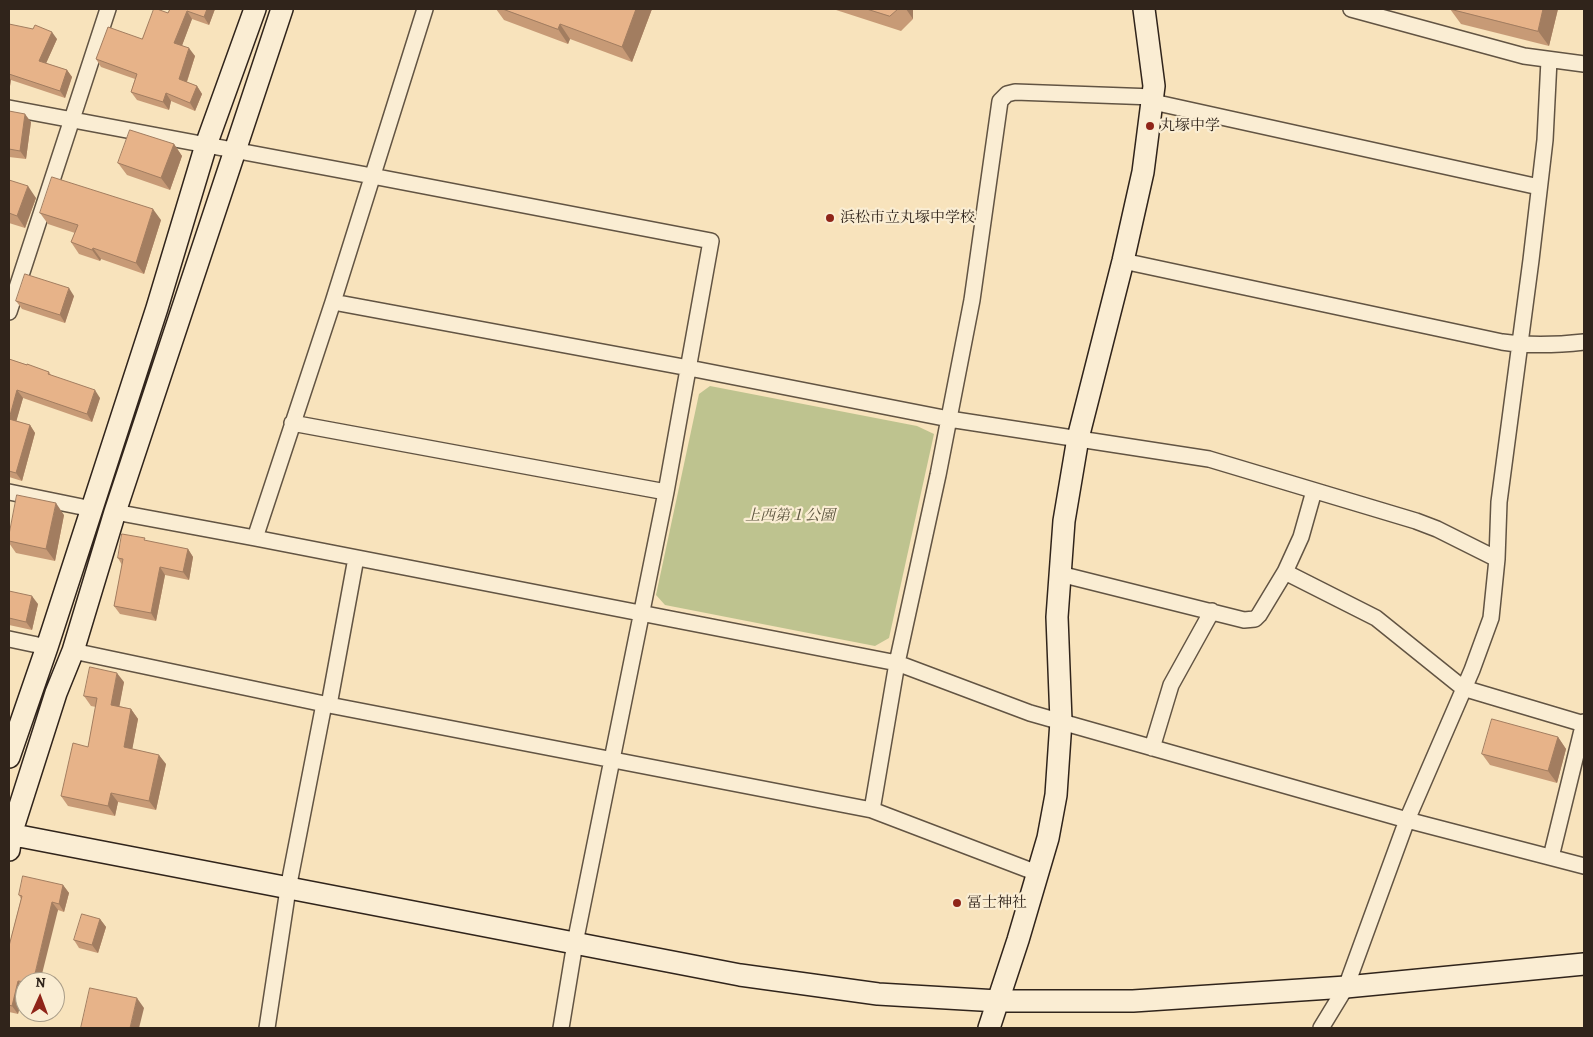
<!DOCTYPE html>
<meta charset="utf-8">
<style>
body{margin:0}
#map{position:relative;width:1593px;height:1037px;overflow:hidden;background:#f8e3bc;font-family:Alegreya,serif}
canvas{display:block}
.frame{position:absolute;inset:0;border:10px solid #30241b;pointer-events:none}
.north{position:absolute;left:15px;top:972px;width:50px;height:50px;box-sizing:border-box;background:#faedd3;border:1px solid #a99d89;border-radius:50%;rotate:2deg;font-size:14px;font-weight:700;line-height:20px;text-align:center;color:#30241b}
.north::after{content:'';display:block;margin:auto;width:18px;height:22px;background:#8f2418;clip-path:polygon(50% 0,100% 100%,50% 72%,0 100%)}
</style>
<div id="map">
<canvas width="1593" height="1037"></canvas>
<div class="frame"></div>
<div class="north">N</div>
</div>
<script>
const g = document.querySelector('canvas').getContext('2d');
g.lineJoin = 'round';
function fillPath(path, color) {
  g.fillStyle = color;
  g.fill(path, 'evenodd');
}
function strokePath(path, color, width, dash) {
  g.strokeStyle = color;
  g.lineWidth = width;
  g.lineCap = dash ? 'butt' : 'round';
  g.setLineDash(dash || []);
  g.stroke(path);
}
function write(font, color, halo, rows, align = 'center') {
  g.font = font + ' Alegreya,"Noto Serif JP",serif';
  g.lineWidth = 4.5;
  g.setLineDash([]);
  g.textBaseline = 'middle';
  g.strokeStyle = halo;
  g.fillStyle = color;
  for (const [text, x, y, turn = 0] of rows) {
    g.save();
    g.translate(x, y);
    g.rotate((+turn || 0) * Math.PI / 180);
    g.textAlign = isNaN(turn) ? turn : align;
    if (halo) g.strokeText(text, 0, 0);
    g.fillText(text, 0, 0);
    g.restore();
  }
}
const green = new Path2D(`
 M710 386 917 426 934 434 889 638 875 646 665 605 656 595 699 394Z`);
const street = new Path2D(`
 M1351 9 1524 56 1584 64
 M1153 102 1539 187
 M9 108 372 176 711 241 666 492 575 943 561 1028
 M1123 261 1502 342C1530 346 1557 345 1584 342
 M333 302 689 368 949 419 1209 459 1416 521 1437 529 1497 559
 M9 312 108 9
 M292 423 666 492
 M1314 491 1301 537 1285 572 1376 618 1463 688 1584 724
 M9 492 92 509
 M115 512 255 538 897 663 1030 713 1407 820 1584 866
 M255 538 333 302 425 9
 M1060 574 1244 620 1255 619 1259 615 1285 572
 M9 639 47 647
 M73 651 329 705 872 810 1037 873
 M329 705 356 558
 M1152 748 1171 685 1212 611
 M872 810 897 663 938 475 972 300 1000 101 1007 94 1015 92 1154 97
 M1551 857 1584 722
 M267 1028 288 889 324 704
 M1321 1028 1346 987 1407 820 1472 670 1491 618 1497 559 1499 502 1531 260 1545 140 1549 60`);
const secondary = new Path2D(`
 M9 757 47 647 157 308 206 145 255 9
 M9 834 740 975 878 994 998 1001H1133L1346 987 1584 964
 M9 850 11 834 56 693 73 651 115 512 282 9
 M989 1028 1018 940 1048 838 1056 795 1061 721 1057 617 1064 521 1078 438 1123 261 1143 172 1154 86 1144 9`);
const wall = new Path2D(`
 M170 9H215L209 25 192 19 182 45 195 56 187 82 197 86 202 94 195 111 171 101 169 110 137 100 131 92 135 79 101 67 96 59 142 39 168 13Z
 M496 9H652L632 62 570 39 568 44 504 20Z
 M833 9H913V19L901 31Z
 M1450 9H1558L1549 46 1461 24Z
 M9 24 57 39 46 63 67 70 72 77 65 98 11 80 10 86H9Z
 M9 111 31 122 26 159 9 157Z
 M174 144 182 156 170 190 127 175 118 163Z
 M9 180 36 198 25 228 9 223Z
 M40 213 161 220 144 274 101 259 100 261 79 254 71 242 75 233 48 224Z
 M74 296 65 323 22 309 16 301Z
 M9 359 49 372 51 375 100 398 92 422 23 398 16 421 30 425 35 433 22 481 9 477Z
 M64 515 55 561 16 553 9 543V535Z
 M147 541 188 549 193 557 189 580 165 575 156 621 120 614 114 606 122 565 118 558Z
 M9 591 38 604 32 630 9 625Z
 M124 682 119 706 131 709 138 719 132 749 166 764 156 810 118 802 115 816 68 806 61 796 88 747 96 707 91 706 84 696Z
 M1558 737 1566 749 1557 783 1490 765 1482 754Z
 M63 885 69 893 64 912 58 910 25 982V989H24L18 1014 9 1012V946L21 899 19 895Z
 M100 919 106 927 98 953 79 948 74 940Z`);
const shadedWall = new Path2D(`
 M207 9H215L209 25 204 17Z
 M636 9H652L632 62 622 47Z
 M906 9H913V19Z
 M1543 9H1558L1549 46 1538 31Z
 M187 11 192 19 180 51 174 43Z
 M560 24 570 39 568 44 558 29Z
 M52 32 57 39 44 68 39 61Z
 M189 48 195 56 185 87 179 79Z
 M67 70 72 77 65 98 60 91Z
 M9 77 11 80 10 86 9 85Z
 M197 86 202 94 195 111 190 103Z
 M166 93 171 101 169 110 163 102Z
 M25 114 31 122 26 159 20 151Z
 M174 144 182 156 170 190 161 178Z
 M28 186 36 198 25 228 17 216Z
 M153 209 161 220 144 274 136 263Z
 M93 248 101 259 100 261 92 250Z
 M69 288 74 296 65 323 60 315Z
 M17 390 23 398 15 426 9 419Z
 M95 390 100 398 92 422 87 414Z
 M30 425 35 433 22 481 16 473Z
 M56 503 64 515 55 561 46 549Z
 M188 549 193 557 189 580 183 572Z
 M160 567 165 575 156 621 151 613Z
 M32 596 38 604 32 630 26 622Z
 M117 673 124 682 118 714 111 705Z
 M131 709 138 719 131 756 124 747Z
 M1558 737 1566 749 1557 783 1548 771Z
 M159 755 166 764 156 810 149 801Z
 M111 793 118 802 115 816 108 806Z
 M63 885 69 893 64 912 59 904Z
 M52 902 58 910 40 982H33Z
 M100 919 106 927 98 953 92 945Z
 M18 981 24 989 18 1014 12 1006Z
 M137 998 144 1008 139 1028H130Z`);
const building = new Path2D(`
 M154 9H157L168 13 170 9H207L204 17 187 11 174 43 189 48 179 79 197 86 190 103 166 93 163 102 131 92 137 74 96 59 108 27 142 39Z
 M503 9H636L622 47 560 24 558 29Z
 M867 9H898L890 16Z
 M1450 9H1543L1538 31Z
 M9 24 33 29 35 25 52 32 39 61 67 70 60 91 9 74Z
 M9 111 25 114 20 151 9 149Z
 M130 130 174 144 161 178 118 163Z
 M52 177 153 209 136 263 93 248 92 250 71 242 78 225 40 213Z
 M9 180 28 186 17 216 9 213Z
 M25 274 69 288 60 315 16 301Z
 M9 359 27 365V364L49 372 48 374 95 390 87 414 17 390 9 419 30 425 16 473 9 471Z
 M17 495 56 503 46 549 9 541V535Z
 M122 534 145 538 144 540 188 549 183 572 160 567 151 613 114 606 123 559 118 558Z
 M9 591 32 596 26 622 9 618Z
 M90 667 117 673 111 705 131 709 124 747 159 755 149 801 111 793 108 806 61 796 73 743 88 747 97 698 84 696Z
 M1492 719 1558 737 1548 771 1482 754Z
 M23 876 63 885 59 904 52 902 33 982H25L18 981 12 1006 9 1005V946L22 896 19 895Z
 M82 914 100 919 92 945 74 940Z
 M90 988 137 998 130 1028H81Z`);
const markers = [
 [1150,126,5,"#8f2418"],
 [830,218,5,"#8f2418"],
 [957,903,5,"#8f2418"]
];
const poiNames = [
 ["丸塚中学",1160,126],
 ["浜松市立丸塚中学校",840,218],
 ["冨士神社",967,903]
];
const parkNames = [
 ["上西第１公園",790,516]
];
fillPath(green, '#bec38f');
strokePath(street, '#625443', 18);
strokePath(secondary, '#30241b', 24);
strokePath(street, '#faedd3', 15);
strokePath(secondary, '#faedd3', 21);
fillPath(wall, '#c79a76');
fillPath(shadedWall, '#a27d60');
fillPath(building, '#e7b389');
strokePath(building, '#a27d60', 1);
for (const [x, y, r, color] of markers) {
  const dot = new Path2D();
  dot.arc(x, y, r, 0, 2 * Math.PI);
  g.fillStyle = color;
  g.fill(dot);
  strokePath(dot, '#faedd3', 2);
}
write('15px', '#30241b', '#faedd3', poiNames, 'left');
write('italic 15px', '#5b543e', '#faedd3', parkNames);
</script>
